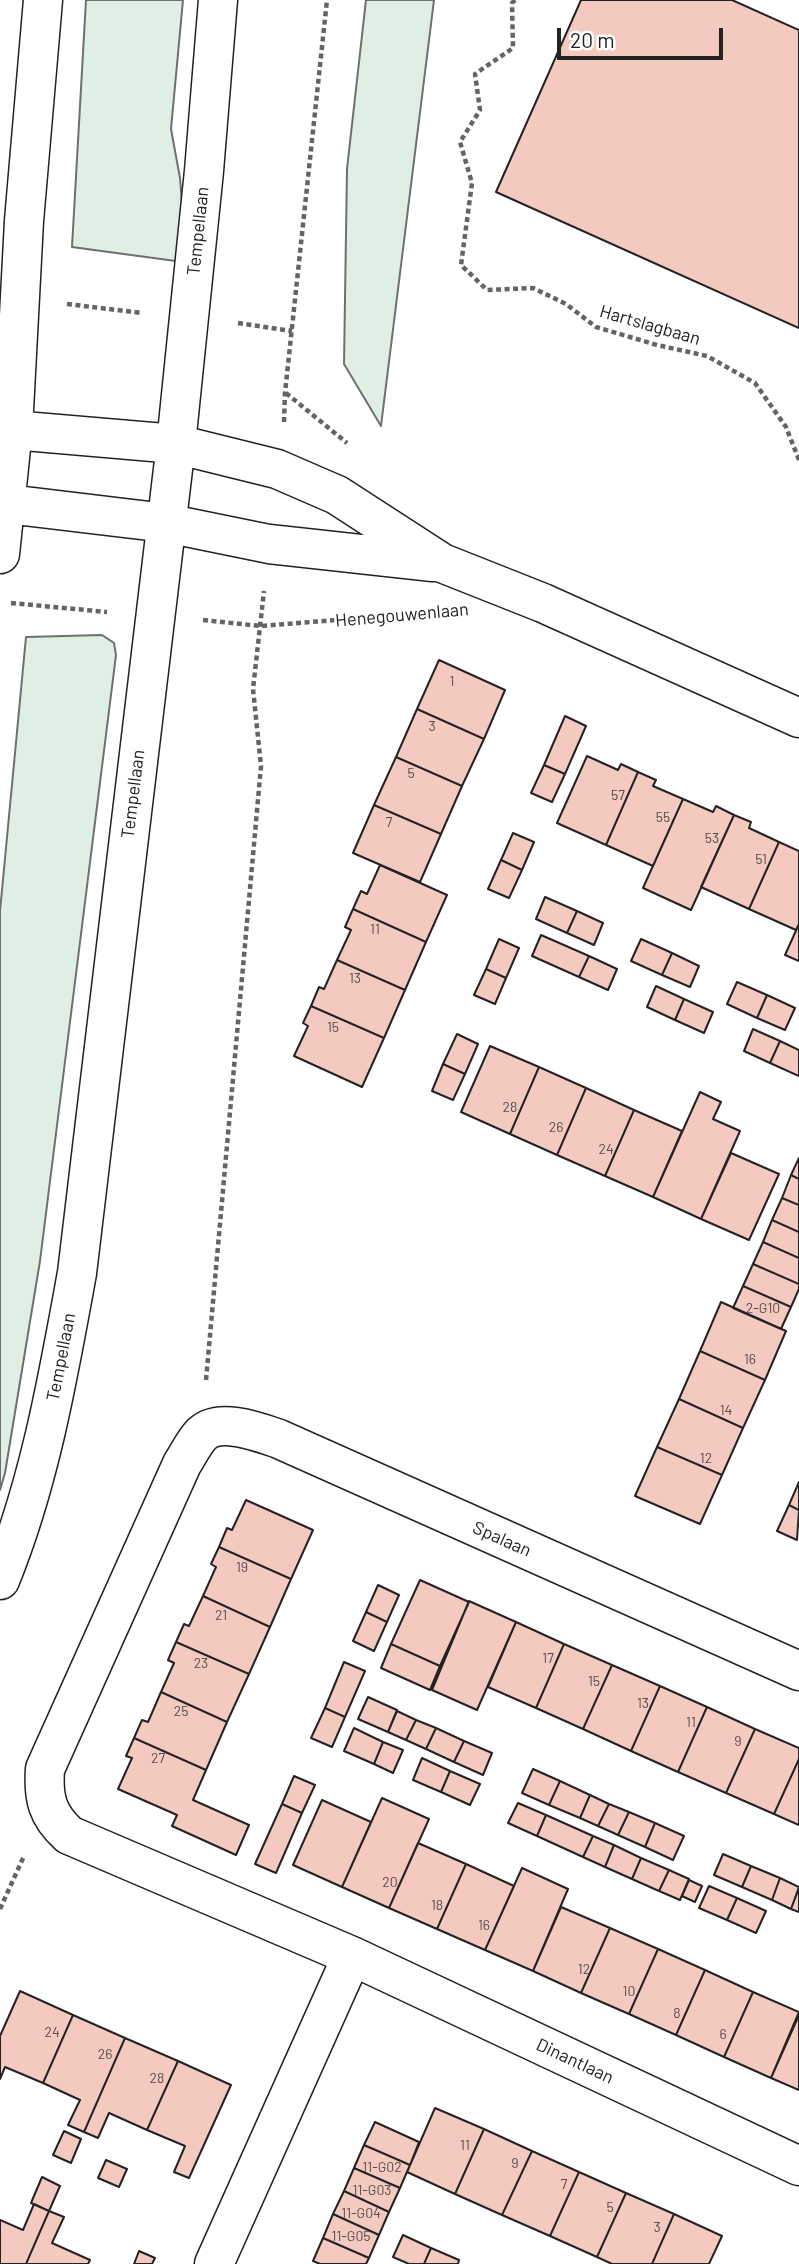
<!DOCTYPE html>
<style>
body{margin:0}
#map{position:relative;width:799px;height:2264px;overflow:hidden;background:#fff;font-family:Barlow,sans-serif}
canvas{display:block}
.scale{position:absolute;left:557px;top:28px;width:166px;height:32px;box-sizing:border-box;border:4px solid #222;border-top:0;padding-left:9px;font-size:21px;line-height:24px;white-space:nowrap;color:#222;-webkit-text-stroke:5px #fff;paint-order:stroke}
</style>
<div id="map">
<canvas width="799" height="2264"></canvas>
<div class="scale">20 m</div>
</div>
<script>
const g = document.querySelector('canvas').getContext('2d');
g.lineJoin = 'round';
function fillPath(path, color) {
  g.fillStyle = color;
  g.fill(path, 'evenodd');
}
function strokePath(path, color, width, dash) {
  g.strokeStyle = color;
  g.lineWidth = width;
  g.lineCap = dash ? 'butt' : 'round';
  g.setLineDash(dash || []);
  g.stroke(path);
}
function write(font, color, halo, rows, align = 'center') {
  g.font = font + ' Barlow,sans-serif';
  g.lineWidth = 5;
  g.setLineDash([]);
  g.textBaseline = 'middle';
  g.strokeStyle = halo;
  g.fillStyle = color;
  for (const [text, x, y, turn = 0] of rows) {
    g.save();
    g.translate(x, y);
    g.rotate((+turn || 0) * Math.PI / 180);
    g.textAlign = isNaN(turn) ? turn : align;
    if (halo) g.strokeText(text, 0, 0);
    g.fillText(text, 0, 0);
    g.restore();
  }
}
const green = new Path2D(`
 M86 0H183L171 129 180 178 184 227 183 262 72 247Z
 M366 0H434L381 426 344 364 347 169Z
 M102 635 114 643 116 655 40 1261 5 1473 0 1490V911L26 637Z`);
const building = new Path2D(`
 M581 0H732L799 30V328L496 192Z
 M439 660 505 690 484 739 417 709Z
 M417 709 484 739 462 786 396 757Z
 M565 716 586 726 565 774 544 765Z
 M587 756 618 770 621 764 638 772 606 845 557 823Z
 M396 757 462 786 441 834 374 805Z
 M544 765 565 774 552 802 531 793Z
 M638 772 656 780 653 786 683 799 653 866 606 845Z
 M683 799 713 812 716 806 734 815 691 910 643 888Z
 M374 805 441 834 420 882 353 853Z
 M734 815 751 822 749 828 779 842 749 909 701 887Z
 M513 833 534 842 522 870 501 860Z
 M779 842 799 851V924L796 930 749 909Z
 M501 860 522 870 509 898 488 889Z
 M380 865 447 895 426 942 353 909 361 891 367 894Z
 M545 897 577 911 567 933 536 919Z
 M353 909 426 942 405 990 337 960 351 930 345 927Z
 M577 911 603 923 594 945 567 933Z
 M799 924V961L785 955Z
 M541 935 589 956 579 977 532 956Z
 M499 939 519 948 506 978 486 969Z
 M641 939 672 953 662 975 631 961Z
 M672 953 699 966 690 987 662 975Z
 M589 956 617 969 608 990 579 977Z
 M337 960 405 990 384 1038 311 1006 319 987 324 989Z
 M486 969 506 978 495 1004 474 995Z
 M737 982 767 995 757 1018 727 1004Z
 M656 986 684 999 675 1020 647 1007Z
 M767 995 795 1008 785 1030 757 1018Z
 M684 999 713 1012 704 1033 675 1020Z
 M311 1006 384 1038 362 1087 294 1056 308 1026 303 1023Z
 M753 1029 780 1041 770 1063 744 1051Z
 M457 1034 478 1044 465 1074 443 1064Z
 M780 1041 799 1050V1076L770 1063Z
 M490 1046 539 1067 510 1134 461 1112Z
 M443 1064 465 1074 453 1100 432 1091Z
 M539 1067 586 1088 557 1155 510 1134Z
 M586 1088 634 1110 605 1176 557 1155Z
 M700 1092 721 1102 713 1119 740 1131 701 1219 653 1197Z
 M634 1110 682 1131 653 1197 605 1176Z
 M731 1153 779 1174 749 1240 701 1219Z
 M799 1158V1179L791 1175Z
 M791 1175 799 1179V1205L782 1198Z
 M782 1198 799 1205V1232L772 1220Z
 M772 1220 799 1232V1258L763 1242Z
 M763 1242 799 1258V1284L753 1264Z
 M753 1264 799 1284V1289L791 1307 743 1286Z
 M743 1286 791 1307 781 1329 733 1308Z
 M721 1302 786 1331 765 1380 700 1351Z
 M700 1351 765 1380 743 1428 679 1399Z
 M679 1399 743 1428 722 1475 657 1447Z
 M657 1447 722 1475 700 1524 635 1496Z
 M799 1482V1510L789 1505Z
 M246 1500 313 1530 291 1579 219 1547 227 1528 232 1530Z
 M789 1505 799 1510 797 1540 777 1531Z
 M219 1547 291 1579 270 1627 203 1596 216 1567 211 1564Z
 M420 1580 469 1602 440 1666 391 1644Z
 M378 1585 399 1595 387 1622 366 1612Z
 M203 1596 270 1627 249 1674 176 1642 184 1624 189 1626Z
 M469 1601 516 1622 477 1710 432 1690Z
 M366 1612 387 1622 374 1651 353 1641Z
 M516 1622 564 1644 536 1708 488 1687Z
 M176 1642 249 1674 227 1722 161 1692 174 1663 168 1660Z
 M391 1644 440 1666 430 1690 381 1668Z
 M564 1644 612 1665 583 1729 536 1708Z
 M344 1662 365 1671 345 1717 325 1708Z
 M612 1665 660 1686 631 1751 583 1729Z
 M660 1686 707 1707 678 1772 631 1751Z
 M161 1692 227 1722 206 1770 134 1738 142 1720 148 1722Z
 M368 1697 397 1710 388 1732 358 1719Z
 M707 1707 755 1729 726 1793 678 1772Z
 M325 1708 345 1717 332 1747 311 1738Z
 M397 1711 416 1720 406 1740 388 1732Z
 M416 1720 436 1728 426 1749 406 1740Z
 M354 1728 383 1742 374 1764 344 1751Z
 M436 1728 464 1741 454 1762 426 1749Z
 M755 1729 799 1748V1759L774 1814 726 1793Z
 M134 1738 206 1770 193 1800 249 1825 236 1855 172 1826 177 1815 118 1789 132 1758 126 1756Z
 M464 1741 492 1753 483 1775 454 1762Z
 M383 1742 403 1750 393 1773 374 1764Z
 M422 1758 450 1771 441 1792 413 1780Z
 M799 1759V1825L774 1814Z
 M533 1769 560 1781 549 1805 522 1793Z
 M450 1771 480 1784 470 1805 441 1792Z
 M294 1776 315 1785 302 1813 282 1804Z
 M560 1781 590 1795 580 1818 549 1805Z
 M590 1795 609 1804 598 1826 580 1818Z
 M382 1798 429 1819 389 1908 342 1887Z
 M322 1800 371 1822 342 1887 293 1865Z
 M518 1803 546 1815 537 1836 508 1823Z
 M282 1804 302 1813 276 1873 255 1864Z
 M609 1804 629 1812 618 1835 598 1826Z
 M629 1812 655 1823 645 1847 618 1835Z
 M546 1815 593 1836 583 1857 537 1836Z
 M655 1823 684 1836 673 1860 645 1847Z
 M593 1836 614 1845 605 1867 583 1857Z
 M418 1843 466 1864 437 1929 389 1908Z
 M614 1845 641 1858 632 1879 605 1867Z
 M723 1854 751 1866 742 1887 714 1875Z
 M641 1858 669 1870 659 1891 632 1879Z
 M466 1864 514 1886 485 1950 437 1929Z
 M751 1866 780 1878 772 1900 742 1887Z
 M522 1868 568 1889 533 1971 485 1950Z
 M669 1870 689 1879 680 1900 659 1891Z
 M780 1878 799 1887 791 1909 772 1900Z
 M689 1880 702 1886 695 1902 682 1896Z
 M709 1886 737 1898 727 1920 699 1908Z
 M799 1888V1912L791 1909Z
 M737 1898 766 1911 756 1933 727 1920Z
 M561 1907 610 1928 581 1993 533 1971Z
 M610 1928 658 1949 629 2014 581 1993Z
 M658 1949 705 1970 676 2035 629 2014Z
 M705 1970 753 1992 724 2057 676 2035Z
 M20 1991 73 2015 43 2083 5 2067 0 2079V2036Z
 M753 1992 799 2012 771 2078 724 2057Z
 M73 2015 125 2038 84 2132 68 2125 80 2100 43 2083Z
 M799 2015V2090L771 2078Z
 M125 2038 178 2061 147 2130 109 2113 98 2138 84 2132Z
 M178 2061 231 2085 189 2178 174 2172 185 2146 147 2130Z
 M435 2108 484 2129 455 2194 407 2172Z
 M375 2122 419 2142 410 2165 364 2145Z
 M484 2129 532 2151 502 2215 455 2194Z
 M64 2131 81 2139 71 2163 53 2155Z
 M364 2145 410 2165 400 2188 354 2168Z
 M532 2151 579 2172 550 2236 502 2215Z
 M106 2160 127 2169 119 2187 98 2178Z
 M354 2168 400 2188 389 2212 344 2191Z
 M579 2172 626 2193 597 2257 550 2236Z
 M42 2177 60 2186 49 2211 31 2203Z
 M344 2191 389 2212 379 2235 333 2214Z
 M626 2193 674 2214 652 2264H612L597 2257Z
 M34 2204 49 2211 26 2264H0V2220L23 2230Z
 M49 2211 64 2217 52 2243 90 2260 88 2264H26Z
 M333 2214 379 2235 369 2258 323 2238Z
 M674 2214 722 2236 709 2264H652Z
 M403 2235 431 2248 424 2264H409L393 2257Z
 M323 2238 369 2258 366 2264H320L313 2261Z
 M431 2248 459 2260 458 2264H424Z
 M139 2251 155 2258 152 2264H134Z`);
const path = new Path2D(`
 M515 0 512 3 513 48 475 74 480 110 460 142 472 183 461 265 487 290 533 288 566 304 596 327 657 345 707 356 755 383 786 427 799 460
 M67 304 142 313
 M238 323 292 331
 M286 393 347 443
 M284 422 285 393 327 0
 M11 603 107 612
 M203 620 261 626 424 613
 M206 1380 261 766 253 689 264 591
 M0 1909 24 1856`);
const street = new Path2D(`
 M799 1671 279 1439C259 1432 217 1416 200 1436 193 1444 188 1455 182 1464L45 1769C43 1798 47 1815 69 1835L352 1956 799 2166
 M214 2264 352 1956`);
const secondary = new Path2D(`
 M0 429 176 444 277 469 337 495 442 563 543 603 799 718
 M0 503 166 523 269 544 433 562
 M0 554 13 429 24 221 43 0
 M0 1580C40 1482 58 1377 77 1273L176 444 204 171 218 0`);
const numberNames = [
 ["1",452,681],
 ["3",432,726],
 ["5",411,773],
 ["57",618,795],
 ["55",663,817],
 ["7",389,822],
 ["53",712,838],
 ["51",761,859],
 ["11",375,929],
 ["13",355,978],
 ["15",333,1027],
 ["28",510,1107],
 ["26",556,1127],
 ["24",606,1149],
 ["2-G10",763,1308],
 ["16",750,1359],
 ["14",726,1410],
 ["12",706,1458],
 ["19",242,1567],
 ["21",221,1615],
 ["17",548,1658],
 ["23",201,1663],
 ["15",594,1681],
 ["13",643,1703],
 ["25",181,1711],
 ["11",691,1722],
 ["9",738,1741],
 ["27",158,1758],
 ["20",390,1882],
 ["18",437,1905],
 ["16",484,1925],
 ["12",584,1969],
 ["10",629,1991],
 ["8",677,2013],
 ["24",52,2032],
 ["6",723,2034],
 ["26",105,2054],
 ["28",157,2078],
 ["11",465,2145],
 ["9",515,2163],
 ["11-G02",382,2167],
 ["7",564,2184],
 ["11-G03",372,2190],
 ["5",610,2207],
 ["11-G04",361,2213],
 ["3",657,2227],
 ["11-G05",351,2236]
];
const streetNames = [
 ["Tempellaan",198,231,-84],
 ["Hartslagbaan",650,325,16],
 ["Henegouwenlaan",402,615,-5],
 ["Tempellaan",133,794,-83],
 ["Tempellaan",61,1357,-79],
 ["Spalaan",502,1539,24],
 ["Dinantlaan",575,2061,25]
];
fillPath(green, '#e0efe3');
strokePath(green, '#6f6f6f', 2);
fillPath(building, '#f3c9c0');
strokePath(building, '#222', 2);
strokePath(street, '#222', 41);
strokePath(secondary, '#222', 41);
strokePath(path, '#646464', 4.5, [5, 3.5]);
strokePath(street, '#fff', 38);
strokePath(secondary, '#fff', 38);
write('14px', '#564c4a', null, numberNames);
write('18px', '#222', '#fff', streetNames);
</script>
